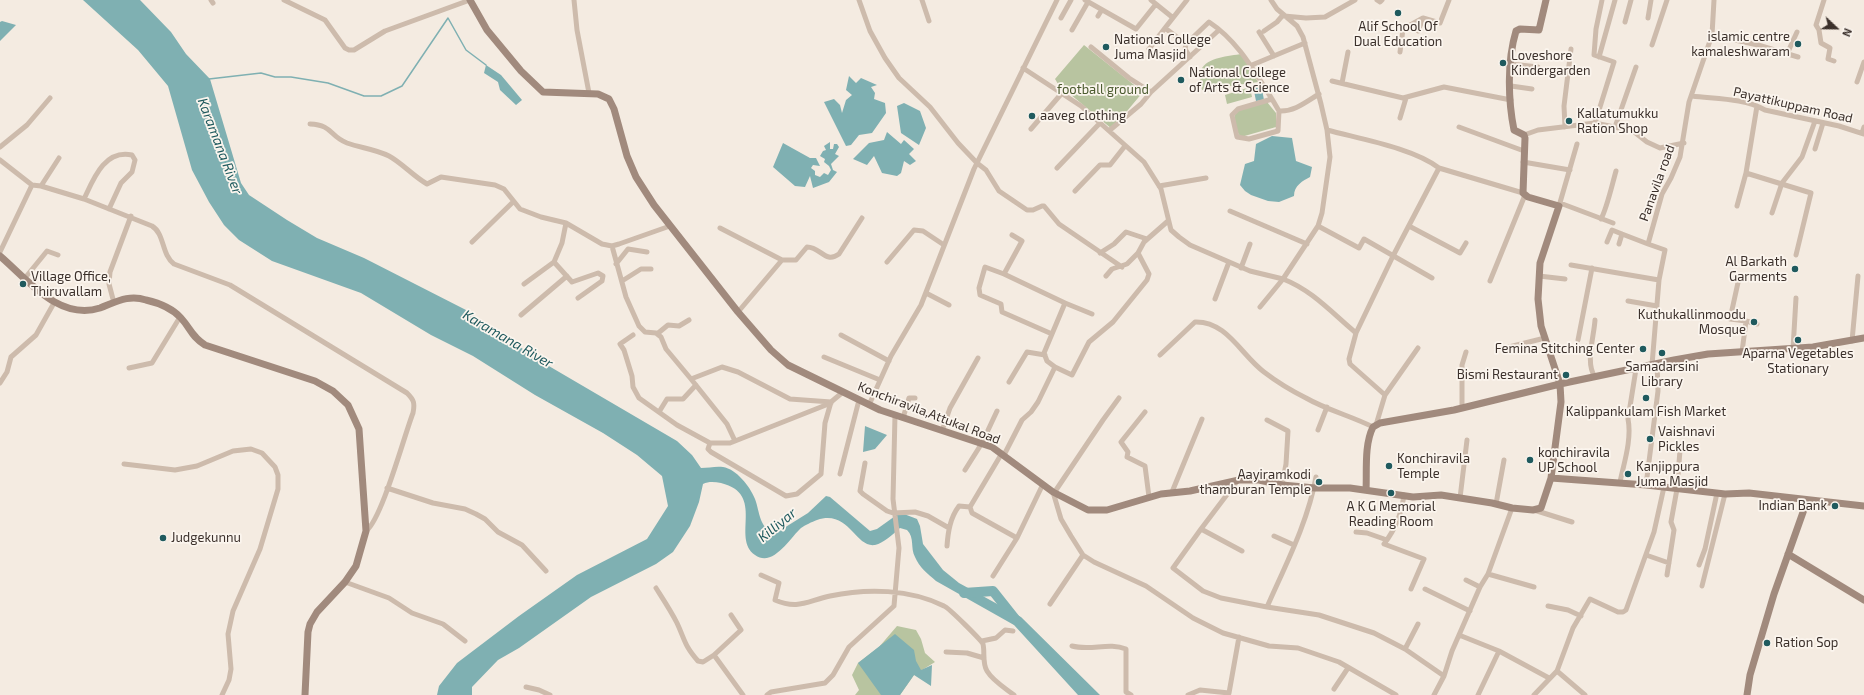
<!DOCTYPE html>
<style>
body{margin:0}
#map{position:relative;width:1864px;height:695px;overflow:hidden;background:#f4ebe1;font-family:"Exo 2",sans-serif}
canvas{display:block}
.north{position:absolute;left:1816px;top:8px;width:40px;height:40px;-webkit-text-stroke:3px #fbf5ee;paint-order:stroke;rotate:112deg;font-size:11px;font-weight:700;line-height:16px;text-align:center;color:#3b302b}
.north::after{content:'';display:block;margin:auto;width:14px;height:18px;background:#3b302b;clip-path:polygon(50% 0,100% 100%,50% 72%,0 100%)}
</style>
<div id="map">
<canvas width="1864" height="695"></canvas>
<div class="north">N</div>
</div>
<script>
const g = document.querySelector('canvas').getContext('2d');
g.lineJoin = 'round';
function fillPath(path, color) {
  g.fillStyle = color;
  g.fill(path, 'evenodd');
}
function strokePath(path, color, width, dash) {
  g.strokeStyle = color;
  g.lineWidth = width;
  g.lineCap = dash ? 'butt' : 'round';
  g.setLineDash(dash || []);
  g.stroke(path);
}
function write(font, color, halo, rows, align = 'center') {
  g.font = font + ' "Exo 2",sans-serif';
  g.lineWidth = 3.5;
  g.setLineDash([]);
  g.textBaseline = 'middle';
  g.strokeStyle = halo;
  g.fillStyle = color;
  for (const [text, x, y, turn = 0] of rows) {
    g.save();
    g.translate(x, y);
    g.rotate((+turn || 0) * Math.PI / 180);
    g.textAlign = isNaN(turn) ? turn : align;
    if (halo) g.strokeText(text, 0, 0);
    g.fillText(text, 0, 0);
    g.restore();
  }
}
const green = new Path2D(`
 M1084 45 1143 92 1112 129 1058 84 1055 79Z
 M1242 54 1258 82 1202 90C1201 84 1199 75 1201 70 1207 57 1229 56 1242 54Z
 M1250 87 1252 97 1227 104 1225 95Z
 M1267 102 1276 113V127L1241 137C1234 129 1233 120 1236 111Z
 M897 626 916 630 921 639 925 653 935 662 914 675 900 695H855L859 690 852 675 858 663 879 647Z`);
const water = new Path2D(`
 M83 0H140L171 32 186 54 210 79 241 183 249 195 287 220 317 238 364 258 466 310 542 362 677 441 692 455 701 468C708 468 716 466 723 467 736 469 750 486 755 499 760 512 759 530 776 533L808 513 826 496 830 497 870 531 877 529 898 514H904L917 519 920 526 923 544 943 570 959 583 1021 617 1100 695H1078L1014 625 936 581C928 574 919 567 915 557 910 548 915 538 907 530L900 528C893 534 884 543 875 545 855 548 849 509 817 520 812 522 805 525 801 528 790 538 773 568 755 555 731 538 766 494 721 483 715 482 709 481 703 484L699 502 690 526 673 552 656 564 591 597 519 648 498 660 472 687V695H437L439 686 457 663 519 616 577 575 647 539 668 506 662 476 637 455 603 433 535 395 473 356 431 335 361 293 272 261 239 240 224 225 209 202 192 170 168 86 138 50Z
 M2 21 16 25 0 41V22Z
 M486 65 501 75 522 100 516 105 500 90 498 82 484 73Z
 M849 76 856 83 861 78 877 85 871 87 875 93 874 99 885 103 886 113 872 133 859 135 851 145 846 146 824 102 834 99 840 105 842 113 846 100 852 95 846 90Z
 M1261 84 1264 100 1256 101 1253 86Z
 M904 103 920 111 926 128 919 145 901 133 897 106Z
 M887 132 901 144 904 140 914 149 909 154 916 161 910 165 904 161 901 173 897 176 882 173 874 156 867 165 853 159 869 143 884 140Z
 M1272 136 1292 138 1296 161 1312 167 1310 177C1303 181 1294 185 1294 196L1279 202 1268 201 1251 195 1245 191 1240 185 1245 164 1254 161 1256 144Z
 M830 142V149H833L834 144H837L839 147 835 154 839 156 831 164 833 170 837 172 829 182 813 188 810 176 805 187 795 186 773 167 783 143 810 158H816L820 166 813 165 811 168 815 171V175L820 177 824 173 828 175 831 170 829 166 824 162 825 159 820 156 823 151 826 150 824 146Z
 M865 426 887 435 875 449 863 452Z
 M895 634 914 650 916 661 921 670 932 665 931 686 914 675 900 695H881L858 663Z`);
const stream = new Path2D(`
 M209 79 261 73 275 77H291L328 83 364 96H381L402 86 448 18 466 50 486 65`);
const river = new Path2D(`
 M964 593 993 591 1016 620`);
const street = new Path2D(`
 M211 0 213 3
 M284 0 325 20 345 48 349 50H354L385 31 470 0
 M574 0 577 30 589 93
 M859 0 870 31 885 58 899 78 930 107 958 143 977 163 986 170 999 191 1027 210H1033L1042 206H1044L1059 224 1122 267
 M922 0 929 21
 M1085 0 1136 29 1156 4
 M1151 0 1172 17
 M1187 0 1165 28 1186 44 1209 22C1238 41 1254 71 1272 99
 M1271 0 1277 9 1297 26 1303 37 1321 104 1327 130 1330 157 1322 213 1318 226 1283 279C1312 290 1333 314 1356 333L1349 359 1350 364 1385 395 1376 425
 M1377 0 1380 2 1382 0
 M1824 0 1816 25 1819 30 1821 43 1830 48 1828 59 1834 61
 M1098 16 1101 11
 M1284 16 1306 18 1325 17 1355 0
 M1061 18 1071 0
 M1648 18 1651 0
 M1625 22 1631 0
 M1072 30 1088 2
 M1264 31 1277 22 1283 15
 M1418 31 1423 18 1440 23 1449 0
 M1259 32 1274 56
 M1712 35 1758 45 1798 57
 M1186 44 1185 49 1190 57
 M1652 45 1667 0
 M1091 47 1129 78 1151 92
 M1149 49 1165 28
 M1400 52 1403 29 1423 18
 M1787 54 1797 32
 M1599 57 1615 0
 M1511 64 1538 67
 M1252 65 1305 43
 M1023 68 1081 106 1144 162 1161 189 1171 230 1179 237 1190 245 1250 271 1283 279 1260 307
 M1332 81 1403 98 1444 87 1511 100
 M1857 82 1864 62
 M1342 83 1348 52
 M1511 86 1532 89
 M1692 96C1716 99 1744 98 1765 110L1839 126 1864 134
 M1279 111 1278 131 1249 139 1237 137 1232 115 1238 109 1272 99 1279 111C1294 112 1306 102 1319 94
 M1400 118 1406 98
 M1595 123 1614 62 1594 55 1596 29 1602 0
 M310 124C333 125 329 136 347 143 361 148 375 149 389 156 402 163 413 176 427 184L441 177 495 185 504 189 520 209 541 217 566 223 602 244 612 246 619 244 670 226
 M1459 127 1524 151
 M1565 127 1564 106 1571 49
 M1615 127 1636 67
 M1031 129 1062 93
 M1110 130 1141 104 1151 92 1219 30
 M1327 130C1360 139 1413 148 1439 168
 M1862 133 1864 127
 M1524 135 1538 130 1595 123 1633 131 1647 142 1660 148 1684 143
 M0 147 27 125 50 98
 M1815 149 1823 123
 M0 160 32 185 41 186 84 199 152 226C165 234 161 254 174 264L230 285 407 393C414 400 415 403 413 413 404 436 382 519 366 531
 M1523 162 1570 170
 M1057 168 1100 123
 M1746 173 1811 193 1796 255
 M41 186 59 158
 M1159 186 1206 178
 M1075 191 1100 165H1110L1125 146
 M84 199C93 180 104 149 132 155L135 160 132 172 121 183 109 209
 M1560 203 1613 223
 M1559 206 1577 144
 M1737 206 1746 173 1757 106
 M1230 211 1307 244
 M1772 213 1782 183 1802 157 1815 121
 M1601 219C1607 208 1612 185 1616 171
 M566 223 562 243 554 262 572 282 598 273 603 276 602 281 578 298
 M1318 226 1359 248 1364 239 1432 278
 M1409 226 1460 253 1466 243
 M720 228 782 260H796L807 247C821 247 825 264 839 254L862 218
 M1012 235 1022 241 1004 274 1065 303 1044 353 1047 361 1055 367
 M472 242 513 202
 M1607 242 1612 230 1622 234
 M1619 244 1622 234 1648 244
 M612 246 626 297 639 326 645 332 656 333 661 337 666 349 691 379 722 367 738 372 790 399 831 402
 M0 252 32 185
 M1100 253 1114 244 1126 232 1147 239
 M887 262 914 230 923 231 944 245
 M616 264 628 249 647 252
 M1571 265 1659 280
 M1241 268 1250 244
 M1004 274 985 267 979 288 980 295 1001 304 1002 312 1052 334
 M1106 276 1112 269 1127 264 1138 253
 M1539 276 1565 279
 M25 278 47 251 58 255
 M1739 278 1730 319 1746 321 1742 352
 M622 281 641 269H651
 M1490 281 1525 195
 M524 284 554 262
 M926 293 949 305
 M1215 299 1229 262
 M1628 301 1657 306
 M114 303 109 284 110 272 131 216
 M1065 303 1092 314
 M738 312 782 260
 M521 315 567 276
 M1746 321 1757 324
 M1356 333 1393 256 1439 168 1523 193
 M657 334 668 325 679 326 689 320
 M633 335 620 344 624 350 632 376 633 387 639 398 677 425 710 443 708 449 711 452 786 496 797 494 821 474 825 423 831 402 843 392
 M841 335 889 361
 M1578 340 1592 268
 M1852 341 1858 276
 M1509 347 1545 338
 M1793 349 1796 298
 M1160 355 1195 322C1227 321 1241 355 1264 372 1277 382 1292 391 1306 398 1327 410 1351 416 1373 427
 M824 357 880 380
 M1652 365 1659 280 1665 250 1648 244 1662 194 1671 178 1680 157 1689 102 1712 35 1714 0
 M129 368 152 363 180 317
 M1595 377C1585 363 1594 337 1595 320
 M691 379 727 424 735 441
 M1009 382 1027 352 1045 355
 M0 383 7 372 11 357 36 335 54 303
 M1385 395 1418 348
 M869 405 891 356 921 305 974 169 1057 0
 M1462 408V365L1466 352
 M659 412 667 399H683L696 385
 M1145 412 1121 442 1128 452 1127 457 1145 466 1149 497
 M903 418 909 398H915
 M1267 420 1288 431 1286 464 1282 485
 M1318 430 1327 407
 M942 431 950 408 978 358
 M710 443H730L831 403
 M1002 453 970 507 972 513 1017 538
 M1004 455 1022 420 1031 412 1038 402 1055 367 1072 375 1089 342 1113 322 1147 280 1149 274 1138 253 1144 242 1168 221
 M865 463 860 491 863 494 887 511 893 513 915 512 928 516 949 528
 M124 464 175 470 197 466 233 451 251 449 262 453 275 467 278 475V489L260 549 233 611 228 634 231 669 229 680 222 695
 M965 470 982 443 997 411
 M840 474 859 400
 M1316 477C1308 522 1285 566 1267 607L1319 615 1374 633 1405 649 1444 676
 M1238 480 1201 529 1242 551
 M1620 482C1624 463 1632 439 1628 419L1636 369
 M1646 485 1658 391 1657 364
 M387 488 433 503 465 509 476 514 485 519 498 532 522 545 546 571
 M1053 492 1061 519 1071 536 1083 555 1094 562 1146 586 1193 618 1223 633 1269 646 1298 648 1339 662 1396 695
 M1172 492 1202 419
 M1054 493 1103 420 1119 398
 M1404 495C1401 515 1396 528 1384 544L1424 559 1411 589
 M1460 498 1467 440
 M1496 504 1504 460
 M1534 510 1572 522
 M1201 529 1173 568 1203 591 1221 598 1267 607
 M1356 532 1367 533 1387 540
 M1274 536 1294 545
 M947 546C948 532 950 518 959 506L970 507
 M1646 555 1669 563
 M1699 565 1705 549 1717 493
 M1488 574 1534 587
 M761 575 779 583 775 600C798 610 807 601 830 596 867 588 910 589 944 606 949 608 982 641 983 644 985 652 982 663 987 671 993 681 1005 688 1014 695
 M1667 575 1674 530 1671 522 1677 489 1680 450
 M993 576 1017 538 1043 484
 M1466 580 1480 587
 M345 582 389 598 412 613 443 624 465 641
 M1702 586 1725 494
 M656 588C663 599 671 611 677 623 685 640 684 645 698 661L703 662 714 655
 M1425 589 1470 611
 M1050 604 1083 555
 M1548 606 1568 610 1581 616
 M731 615 741 630 714 655 743 695
 M1459 635 1499 651 1549 678
 M982 641 996 638 1005 630 1013 631
 M1072 646C1091 651 1109 642 1126 649V692L1131 695
 M1405 649 1418 624
 M946 652 967 653 984 658
 M1557 671 1585 695
 M526 687 539 690 550 695
 M1334 689 1348 668
 M767 695 771 692 825 683 833 675 849 647 894 606 899 548 893 499 895 415
 M1188 695 1200 690 1229 693 1239 637
 M1434 695 1444 676 1452 651 1480 587 1488 574 1512 508
 M1478 695 1499 651
 M1534 695 1557 671 1573 628 1590 599 1618 612H1623L1626 610 1654 532 1664 487`);
const secondary = new Path2D(`
 M470 0 487 30 521 71 543 92 598 94 609 99 614 109 627 156 636 177 654 205 738 312 771 350 788 365 880 410 992 447 1053 492 1088 510H1107L1161 494 1190 491 1239 480H1259L1282 485 1315 488H1350L1413 497 1441 495 1492 503 1512 508 1533 510 1541 508 1551 478 1561 402 1560 384 1541 326 1538 299 1540 263 1559 206 1528 197 1523 193 1525 138 1524 135 1514 130C1508 100 1507 61 1516 31L1520 29 1539 30 1546 0
 M0 256C28 280 59 321 100 308 116 302 129 294 146 300 159 303 172 308 181 318 191 329 191 336 205 345L315 381 333 391 348 405 359 429 366 531 356 566 345 582 317 612 310 624 308 632 305 695
 M1551 478 1646 485 1725 494 1749 493 1864 506
 M1366 490C1367 471 1364 445 1373 427L1380 423 1454 410 1560 384 1674 360 1708 354 1813 347 1864 338
 M1788 554 1864 600
 M1747 695 1750 675 1774 594 1807 501`);
const markers = [
 [1398,13,4,"#1f5a5e"],
 [1798,44,4,"#1f5a5e"],
 [1106,47,4,"#1f5a5e"],
 [1503,63,4,"#1f5a5e"],
 [1181,80,4,"#1f5a5e"],
 [1032,116,4,"#1f5a5e"],
 [1569,121,4,"#1f5a5e"],
 [1795,269,4,"#1f5a5e"],
 [23,284,4,"#1f5a5e"],
 [1754,322,4,"#1f5a5e"],
 [1798,340,4,"#1f5a5e"],
 [1643,349,4,"#1f5a5e"],
 [1662,353,4,"#1f5a5e"],
 [1566,375,4,"#1f5a5e"],
 [1646,398,4,"#1f5a5e"],
 [1650,439,4,"#1f5a5e"],
 [1530,460,4,"#1f5a5e"],
 [1389,466,4,"#1f5a5e"],
 [1628,474,4,"#1f5a5e"],
 [1319,482,4,"#1f5a5e"],
 [1391,493,4,"#1f5a5e"],
 [1835,506,4,"#1f5a5e"],
 [163,538,4,"#1f5a5e"],
 [1767,643,4,"#1f5a5e"]
];
const poiNames = [
 ["Alif School Of",1398,27,"center"],
 ["Dual Education",1398,42,"center"],
 ["islamic centre",1790,37,"right"],
 ["kamaleshwaram",1790,52,"right"],
 ["National College",1114,40],
 ["Juma Masjid",1114,55],
 ["Loveshore",1511,56],
 ["Kindergarden",1511,71],
 ["National College",1189,73],
 ["of Arts & Science",1189,88],
 ["Kallatumukku",1577,114],
 ["Ration Shop",1577,129],
 ["aaveg clothing",1040,116],
 ["Al Barkath",1787,262,"right"],
 ["Garments",1787,277,"right"],
 ["Village Office,",31,277],
 ["Thiruvallam",31,292],
 ["Kuthukallinmoodu",1746,315,"right"],
 ["Mosque",1746,330,"right"],
 ["Femina Stitching Center",1635,349,"right"],
 ["Aparna Vegetables",1798,354,"center"],
 ["Stationary",1798,369,"center"],
 ["Samadarsini",1662,367,"center"],
 ["Library",1662,382,"center"],
 ["Bismi Restaurant",1558,375,"right"],
 ["Kalippankulam Fish Market",1646,412,"center"],
 ["Vaishnavi",1658,432],
 ["Pickles",1658,447],
 ["konchiravila",1538,453],
 ["UP School",1538,468],
 ["Konchiravila",1397,459],
 ["Temple",1397,474],
 ["Kanjippura",1636,467],
 ["Juma Masjid",1636,482],
 ["Aayiramkodi",1311,475,"right"],
 ["thamburan Temple",1311,490,"right"],
 ["Indian Bank",1827,506,"right"],
 ["A K G Memorial",1391,507,"center"],
 ["Reading Room",1391,522,"center"],
 ["Judgekunnu",171,538],
 ["Ration Sop",1775,643]
];
const parkNames = [
 ["football ground",1103,90]
];
const streetNames = [
 ["Payattikuppam Road",1793,105,13],
 ["Panavila road",1657,183,-70],
 ["Konchiravila,Attukal Road",929,413,21]
];
const waterNames = [
 ["Karamana River",220,146,69],
 ["Karamana River",508,339,30],
 ["Killiyar",777,525,-39]
];
fillPath(green, '#b8c4a0');
fillPath(water, '#7fb0b2');
strokePath(stream, '#7fb0b2', 1.5);
strokePath(river, '#7fb0b2', 10);
strokePath(street, '#cdbbac', 5);
strokePath(secondary, '#a18a7d', 7);
for (const [x, y, r, color] of markers) {
  const dot = new Path2D();
  dot.arc(x, y, r, 0, 2 * Math.PI);
  g.fillStyle = color;
  g.fill(dot);
  strokePath(dot, '#fbf5ee', 1.5);
}
write('13px', '#3b302b', '#fbf5ee', poiNames, 'left');
write('13px', '#4a5a2e', '#fbf5ee', parkNames);
write('13px', '#3b302b', '#fbf5ee', streetNames);
write('italic 14px', '#1f5a5e', '#fbf5ee', waterNames);
</script>
